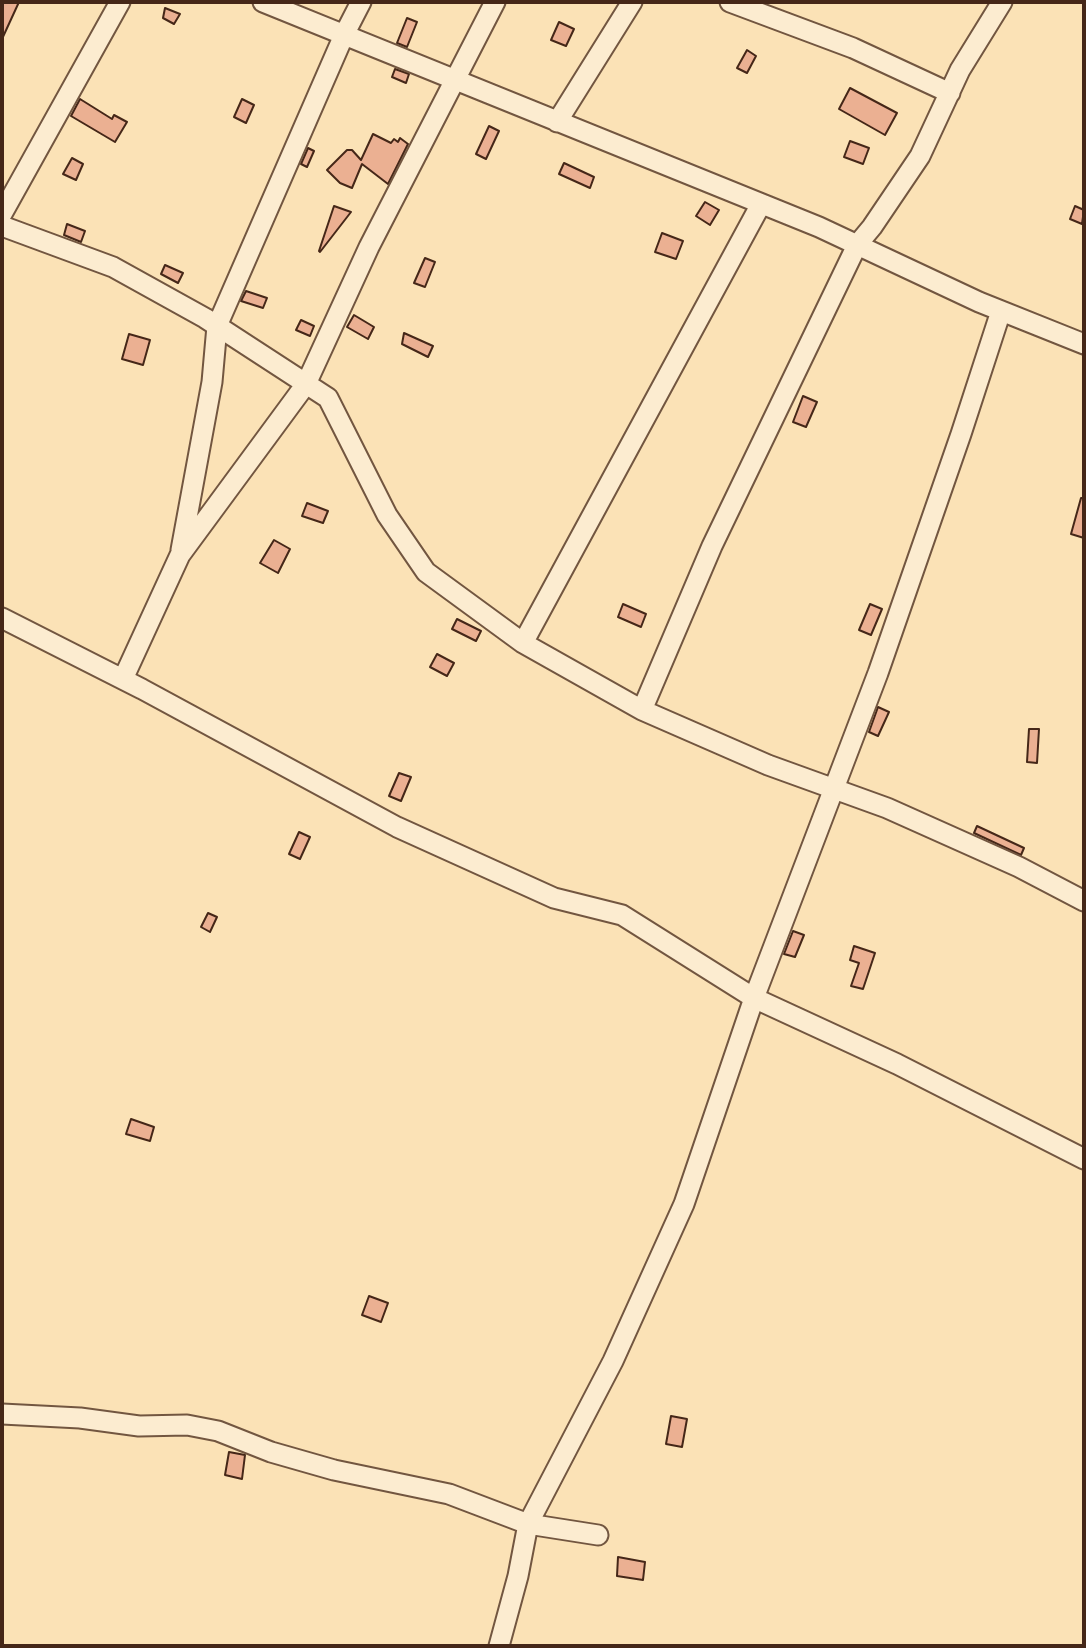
<!DOCTYPE html>
<style>
body{margin:0}
#map{position:relative;width:1086px;height:1648px;overflow:hidden;background:#fbe2b6;font-family:"Libre Bodoni",serif}
canvas{display:block}
.frame{position:absolute;inset:0;border:4px solid #452718;pointer-events:none}
</style>
<div id="map">
<canvas width="1086" height="1648"></canvas>
<div class="frame"></div>
</div>
<script>
const g = document.querySelector('canvas').getContext('2d');
g.lineJoin = 'round';
function fillPath(path, color) {
  g.fillStyle = color;
  g.fill(path, 'evenodd');
}
function strokePath(path, color, width, dash) {
  g.strokeStyle = color;
  g.lineWidth = width;
  g.lineCap = dash ? 'butt' : 'round';
  g.setLineDash(dash || []);
  g.stroke(path);
}
const building = new Path2D(`
 M2 2H19L2 39Z
 M165 8 180 14 174 24 163 18Z
 M407 18 417 22 407 47 397 43Z
 M559 22 574 29 566 46 551 40Z
 M747 50 756 56 747 73 737 68Z
 M395 69 409 74 406 83 392 77Z
 M850 88 897 113 885 135 839 109Z
 M80 99 112 119 114 115 127 122 115 142 71 116Z
 M242 99 254 105 246 123 234 117Z
 M489 126 499 131 486 159 476 154Z
 M373 134 391 143 394 139 398 142 400 138 408 144 388 184 362 164 352 188 340 183 327 170 347 150H352L361 160Z
 M850 141 869 148 863 164 844 157Z
 M308 148 314 151 307 167 301 164Z
 M72 158 83 164 76 180 63 174Z
 M564 163 594 177 590 188 559 174Z
 M705 202 719 210 710 225 696 216Z
 M334 206 351 212 320 252 319 251Z
 M1075 206 1084 210 1082 224 1070 219Z
 M67 224 85 231 81 242 64 235Z
 M662 233 683 241 676 259 655 252Z
 M425 258 435 262 425 287 414 283Z
 M165 265 183 273 178 283 161 274Z
 M246 291 267 298 263 308 241 301Z
 M354 315 374 327 368 339 347 327Z
 M301 320 314 326 310 336 296 330Z
 M404 333 433 346 428 357 402 344Z
 M129 334 150 340 143 365 122 359Z
 M803 396 817 402 806 427 793 422Z
 M1081 498H1084V538L1071 534Z
 M307 503 328 511 323 523 302 516Z
 M274 540 290 549 278 573 260 563Z
 M623 604 646 614 641 627 618 617Z
 M870 604 882 609 871 635 859 630Z
 M457 619 481 631 476 641 452 629Z
 M437 654 454 663 447 676 430 667Z
 M878 707 889 712 878 736 869 732Z
 M1029 729H1039L1037 763 1027 762Z
 M399 773 411 777 401 801 389 796Z
 M977 826 1024 848 1021 855 974 833Z
 M299 832 310 837 300 859 289 854Z
 M208 913 217 917 210 932 201 927Z
 M793 931 804 935 795 957 784 954Z
 M854 946 875 953 863 989 851 986 859 963 850 960Z
 M131 1119 154 1127 150 1141 126 1134Z
 M369 1296 388 1303 381 1322 362 1315Z
 M671 1416 687 1419 682 1447 666 1444Z
 M229 1452 245 1455 242 1479 225 1475Z
 M618 1557 645 1562 643 1580 617 1576Z`);
const minor = new Path2D(`
 M263 2 819 227 979 302 1084 344
 M730 2 853 48 950 93
 M557 122 632 2
 M2 214 120 2
 M2 226 113 267 205 318 328 398 387 515 426 572 523 643 642 710 768 765 887 808 1019 867 1084 901
 M181 550 212 382 217 326 344 35 361 2
 M2 618 142 689 397 827 554 898 622 915 754 998 897 1064 1084 1159
 M523 643 761 204
 M123 679 180 555 306 384 369 247 495 2
 M642 710 712 546 857 245 872 227 920 156 960 70 1002 2
 M2 1414 80 1418 139 1426 187 1425 218 1431 271 1452 334 1470 449 1494 528 1524 598 1535
 M499 1646 518 1576 528 1524 613 1361 684 1204 754 998 878 673 961 434 1001 311`);
fillPath(building, '#ebb092');
strokePath(building, '#452718', 2);
strokePath(minor, '#725640', 23);
strokePath(minor, '#fcecd0', 19);
</script>
